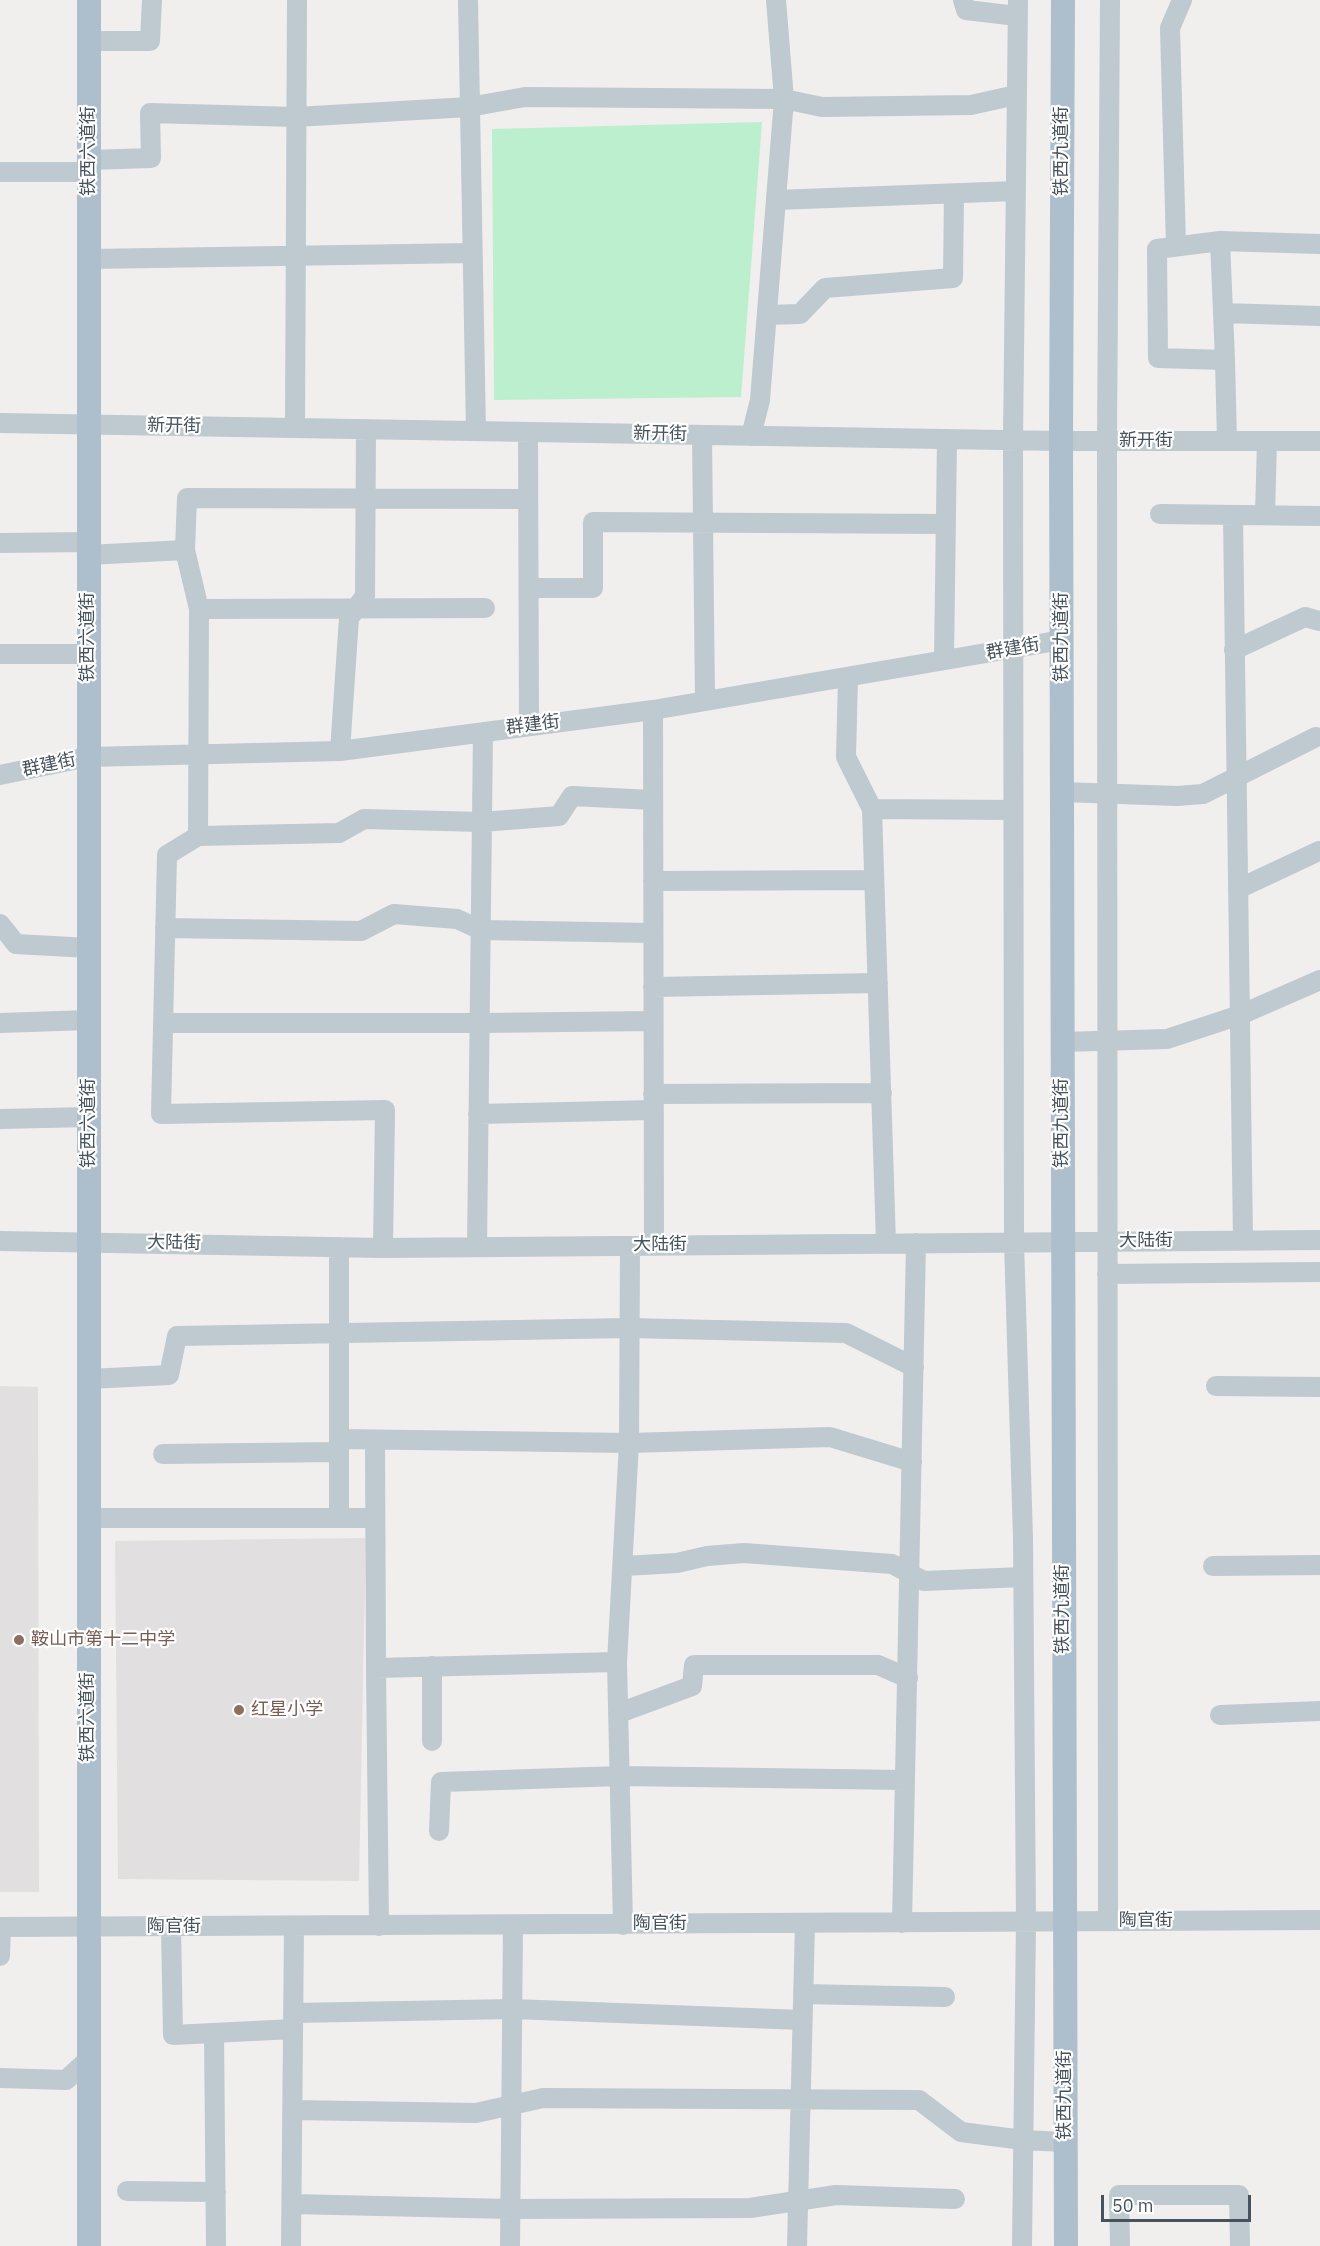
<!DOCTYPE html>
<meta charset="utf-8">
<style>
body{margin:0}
#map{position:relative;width:1320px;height:2246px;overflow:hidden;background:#f1eeee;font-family:"IBM Plex Sans",sans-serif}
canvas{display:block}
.scale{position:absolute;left:1101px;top:2195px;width:150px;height:27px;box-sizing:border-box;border:3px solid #46525c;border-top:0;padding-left:8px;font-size:18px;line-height:21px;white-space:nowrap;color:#46525c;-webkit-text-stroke:4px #fff;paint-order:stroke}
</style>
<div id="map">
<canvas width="1320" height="2246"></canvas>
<div class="scale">50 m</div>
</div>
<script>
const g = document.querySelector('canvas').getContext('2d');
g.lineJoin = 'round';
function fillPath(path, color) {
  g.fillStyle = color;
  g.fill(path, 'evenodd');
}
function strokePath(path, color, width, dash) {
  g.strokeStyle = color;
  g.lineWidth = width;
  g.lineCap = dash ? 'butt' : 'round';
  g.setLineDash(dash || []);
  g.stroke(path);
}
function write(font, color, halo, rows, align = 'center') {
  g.font = font + ' "IBM Plex Sans","Noto Sans SC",sans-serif';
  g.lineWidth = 4.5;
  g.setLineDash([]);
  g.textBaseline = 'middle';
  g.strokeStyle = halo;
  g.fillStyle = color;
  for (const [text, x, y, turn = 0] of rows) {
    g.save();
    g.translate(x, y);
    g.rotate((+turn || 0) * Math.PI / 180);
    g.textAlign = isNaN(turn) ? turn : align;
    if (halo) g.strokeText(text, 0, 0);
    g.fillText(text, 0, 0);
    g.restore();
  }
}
const education = new Path2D(`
 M0 1386 38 1387 39 1892H0Z
 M366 1538 359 1881 118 1879 115 1541Z`);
const green = new Path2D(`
 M762 122 741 397 494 400 492 129Z`);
const minor = new Path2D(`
 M468 0 476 431
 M963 0 966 10 1017 16
 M1018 0 1013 440 1014 1242 1023 1538 1026 1922 1022 2246
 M89 41H150L152 0
 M89 160 151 158 150 113 296 117 469 107 525 97 784 99 822 107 971 105 1016 95
 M0 172H89
 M776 200 1015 191
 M1220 241 1225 360
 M1176 246 1170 28 1182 0
 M89 259 472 253
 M1223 313 1320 316
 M767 315 800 314 825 288 953 278 954 194
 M0 423 1061 441H1320
 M295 428 297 0
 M528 432 529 726
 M702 435 705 701
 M751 436 760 400 784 99 776 0
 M1227 441 1225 360 1158 358 1157 249 1220 241 1320 244
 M1160 514 1320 516
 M1265 515 1267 441
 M1233 516 1243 1240
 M0 543 89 542
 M88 555 185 550
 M529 588H593V522L946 524
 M199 609 185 550 187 498 528 499
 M1234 650 1305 617 1320 621
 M0 654H88
 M944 660 947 439
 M848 677 846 757 872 809 886 1243
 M653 710 654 1246
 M340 751 349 618 365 596 366 429
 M0 775 88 757 340 751 653 710 1062 640
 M1062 792 1177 796 1203 794 1316 737
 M872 809 1013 810
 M198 836 339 833 364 819 482 822 559 816 572 796 653 800
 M653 881 874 880
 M1238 889 1319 851
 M0 924 16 944 89 948
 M165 928 361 931 394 914 457 919 481 930 653 933
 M653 987 878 983
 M0 1023 89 1020
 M163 1023H480L653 1021
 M1062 1042 1167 1039 1240 1015 1320 980
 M653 1094 882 1093
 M478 1114 653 1110
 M0 1119 89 1117
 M0 1241 383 1248 1320 1240
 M477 1247 483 732
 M383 1248 385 1110 161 1114 167 855 198 836 199 609 485 608
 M1107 1274 1320 1272
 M89 1379 169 1375 177 1336 629 1328 846 1333 914 1367
 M1216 1386 1320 1387
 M339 1439 629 1443 830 1437 912 1462
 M375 1440 376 1668 617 1662
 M163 1454 338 1452
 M89 1518H375
 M339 1518V1247
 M624 1566 677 1563 707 1556 744 1553 892 1564 924 1581 1023 1577
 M1213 1566 1320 1565
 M376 1668 379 1926
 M619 1713 692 1686 694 1665H878L908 1678
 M1220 1715 1320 1711
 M432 1741V1666
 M439 1831 441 1782 620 1776 905 1780
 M1108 1921 1107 441 1110 0
 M902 1923 916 1243
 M623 1925 617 1662 629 1443 630 1246
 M0 1927 1320 1920
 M171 1927 173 2035 293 2029
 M0 1956 1 1927
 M803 1994 945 1997
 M293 2013 513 2009 802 2020
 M214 2033 216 2246
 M0 2078 66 2080 89 2059
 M293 2110 476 2113 543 2098 919 2100 961 2132 1023 2140 1065 2142
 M127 2191 216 2192
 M292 2204 510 2209 750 2208 836 2195 955 2199
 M291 2246 294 1927
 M510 2246 513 1925
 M797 2246 805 1923
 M1120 2246 1119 2195H1239L1240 2246`);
const major = new Path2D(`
 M1063 0 1061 441 1066 2246
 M89 2246V0`);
const markers = [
 [19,1640,6,"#8d6e63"],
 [239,1710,6,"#8d6e63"]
];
const streetNames = [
 ["铁西六道街",89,151,-90],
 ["铁西九道街",1062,151,-90],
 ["新开街",174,426,1],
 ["新开街",660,434,1],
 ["新开街",1146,441],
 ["铁西六道街",88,637,-90],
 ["铁西九道街",1062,637,-90],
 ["群建街",1013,649,-10],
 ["群建街",533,725,-7],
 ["群建街",49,765,-12],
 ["铁西六道街",89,1123,-90],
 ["铁西九道街",1062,1123,-90],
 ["大陆街",1146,1241],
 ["大陆街",174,1243,1],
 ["大陆街",660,1245],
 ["铁西九道街",1063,1609,-90],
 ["铁西六道街",88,1717,-90],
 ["陶官街",1146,1921],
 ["陶官街",660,1924],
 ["陶官街",174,1927],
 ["铁西九道街",1065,2095,-90]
];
const educationNames = [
 ["鞍山市第十二中学",31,1640],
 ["红星小学",251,1710]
];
fillPath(education, '#e2dfe0');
fillPath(green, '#bcefce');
strokePath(minor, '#bec9d0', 20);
strokePath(major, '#adbfcd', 24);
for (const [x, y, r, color] of markers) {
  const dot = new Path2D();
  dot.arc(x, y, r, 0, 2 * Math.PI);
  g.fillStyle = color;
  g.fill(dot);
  strokePath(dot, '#fff', 2);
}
write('18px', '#46525c', '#fff', streetNames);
write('18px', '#785e54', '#fff', educationNames, 'left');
</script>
